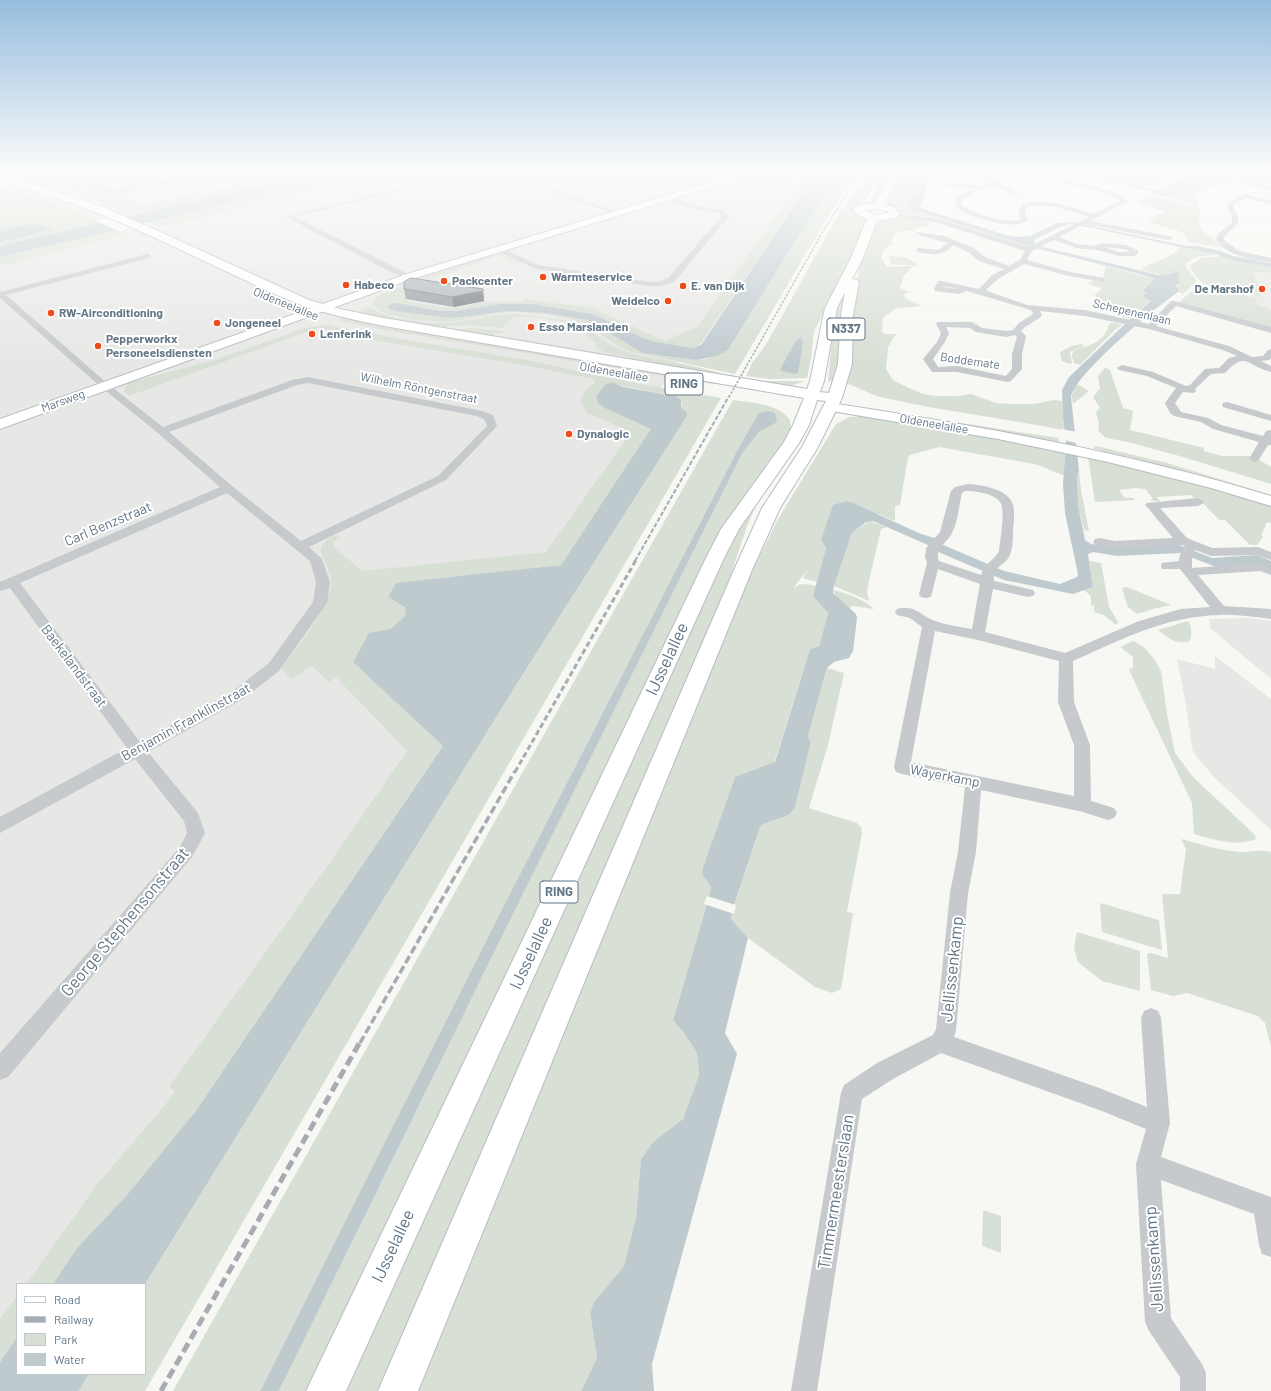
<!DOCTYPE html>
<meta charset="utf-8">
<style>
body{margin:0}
#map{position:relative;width:1271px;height:1391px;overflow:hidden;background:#f7f7f3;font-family:Barlow,sans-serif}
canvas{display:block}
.legend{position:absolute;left:16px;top:1283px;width:130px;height:92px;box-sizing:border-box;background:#fff;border:1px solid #c1c9cf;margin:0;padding:5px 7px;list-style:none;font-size:12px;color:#637787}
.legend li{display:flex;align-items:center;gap:8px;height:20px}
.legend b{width:20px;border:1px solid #c1c9cf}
</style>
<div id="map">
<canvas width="1271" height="1391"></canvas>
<ul class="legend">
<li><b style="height:5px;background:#fff"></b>Road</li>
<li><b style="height:5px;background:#a6acb2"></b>Railway</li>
<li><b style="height:11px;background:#d8dfd4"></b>Park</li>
<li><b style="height:11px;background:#bfcacf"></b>Water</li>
</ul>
</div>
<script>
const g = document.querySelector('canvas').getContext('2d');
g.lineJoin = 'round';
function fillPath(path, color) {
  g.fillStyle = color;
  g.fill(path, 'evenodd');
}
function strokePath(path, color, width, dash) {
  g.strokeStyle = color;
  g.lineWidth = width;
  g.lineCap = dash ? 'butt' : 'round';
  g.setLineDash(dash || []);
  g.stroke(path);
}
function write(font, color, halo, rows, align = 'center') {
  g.font = font + ' Barlow,sans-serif';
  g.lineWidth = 4;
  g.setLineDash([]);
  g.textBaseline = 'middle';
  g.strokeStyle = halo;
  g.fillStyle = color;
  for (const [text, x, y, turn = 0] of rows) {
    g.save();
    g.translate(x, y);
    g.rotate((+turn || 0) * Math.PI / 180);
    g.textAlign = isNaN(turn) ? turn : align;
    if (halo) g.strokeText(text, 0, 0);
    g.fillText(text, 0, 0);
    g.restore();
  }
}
const built = new Path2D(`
 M0 170H810L800 179 631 432 409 749 349 858 32 1284H17V1304L0 1327Z
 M1263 268 1271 269V312L1248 299 1253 293 1247 274Z
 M1250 618 1271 621V679L1210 628 1209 619Z
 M1215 656 1271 699V830L1213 776 1193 752 1185 700 1177 659 1215 669Z`);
const green = new Path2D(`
 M37 170H97L65 179 138 202 143 205 302 170H327L132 215 80 193 28 179Z
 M370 170H400L160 227 150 222Z
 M764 170H818L700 345 692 348 656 342 643 338 593 314 532 304H500L456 311H440L397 303 388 309 450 318 471 316 507 311 545 313 587 320 643 353 697 360 707 359 728 350 839 170H859L830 213 735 374 628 351C613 345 601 333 587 325 569 316 526 311 506 312 489 314 472 319 455 321 436 323 418 320 400 317 391 315 379 313 373 304L376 298 383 293 439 271 494 253 503 255 523 264 521 266 499 256C466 266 435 277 404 291L407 301C427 304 462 315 479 300L490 302H521L524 299 599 309 598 311 665 341 697 327 803 178 760 174 722 184Z
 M866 170H882L866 201 869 202 886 170H894L876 202 873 204 861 206 867 219 864 228 827 309 814 331 811 359 807 378 769 379 746 376 752 363 765 346 781 318 841 210 855 192Z
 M900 170H923L909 204 910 208 1031 246 1028 248 939 219 901 213 888 206 886 201Z
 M1076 170H1082L1152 187 1148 188Z
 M1085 170H1138L1169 179 1158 185 1150 186Z
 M1142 170H1212L1231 175C1208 177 1194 166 1172 178Z
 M1219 170H1271V183L1225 172Z
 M1197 177 1216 179 1230 182H1223L1198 193 1196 194 1198 206 1152 193V192L1156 193 1175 190 1173 188 1192 178Z
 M0 188C33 193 64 206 95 219L94 221 98 223 0 246V242L54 229C31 221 22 225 0 232Z
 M1150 195 1200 208 1199 225 1202 230 1223 248 1190 242 1182 232 1148 222 1159 214 1167 213 1137 201Z
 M897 216 926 219 931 225 914 229 915 232 908 230 895 233 891 240 893 243 883 251 881 258 887 267 913 266 904 275 900 288 909 292 904 294 905 298 921 306 896 308 883 318 882 332 885 334H896L888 347 886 369 893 380 911 389 923 394 936 396H957L971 394 996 403 1008 404H1035L1053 400 1062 401 1064 430C1003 418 941 411 881 397 868 394 857 386 844 383 848 350 855 244 877 223 883 218 890 219 897 216Z
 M114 230 127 234 0 266V257Z
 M1180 247 1216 255C1203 256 1193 255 1185 266L1197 281 1183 294 1178 292 1179 289 1176 287 1180 283 1175 269 1174 273 1163 275 1141 270 1149 264 1159 261 1174 253Z
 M889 256 905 257 918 264 917 266 891 264Z
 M1222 256 1254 264 1271 267V273L1253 272 1262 297 1208 285 1201 282 1190 268V265L1201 258Z
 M1106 266 1154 279 1142 290 1147 292 1142 296 1152 300 1130 319 1122 317 1126 312V309L1108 308 1103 300 1094 296 1102 288 1088 284 1093 280 1100 281 1103 278Z
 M848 286 841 361 835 382 828 381 835 310Z
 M1198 286H1207L1257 298 1256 304 1271 310V329L1178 303Z
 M366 308H370L391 317 433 323 460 322 494 315 515 314 559 319 580 324 614 347 632 354 693 366 724 374 762 381H804L793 385 783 386 723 376 604 352 595 346 596 343 585 334 589 332 583 328 580 329C568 319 525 316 510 317H514L501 328 465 325 437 327 374 316 359 311Z
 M343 318 382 326 716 380 714 384 378 329 337 320Z
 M1110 323H1117L1122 325 1115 330 1080 365 1074 363 1072 356 1073 351C1084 346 1097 345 1104 335 1107 331 1108 327 1110 323Z
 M328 324 351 330 419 342 527 360 618 380 721 398 145 1391H79L89 1374H145V1284L518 682 687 416 685 411 681 407 682 402 670 395 613 384H606L596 396 652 429 561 565 396 584 388 597 405 607 406 615 391 629 369 633 353 662 443 746 195 1112 126 1196 77 1248 53 1284H26L99 1182 165 1105 175 1091 169 1087 333 858 407 751 336 677 329 682 312 666 291 679 282 670V667C297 648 332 605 331 581 331 570 320 555 321 549 323 541 334 532 341 537L333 542 334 548 363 571 546 552 631 432 587 413 580 401 586 389 594 384V379L518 364 355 337 318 328 129 396 124 391 128 383 214 360 305 328Z
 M469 328 503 331 506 332 483 336 452 330Z
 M1081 344 1085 346 1071 351 1070 353 1072 362 1070 364 1062 361 1060 352 1072 346Z
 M1105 368 1110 370 1123 408 1133 411 1130 430 1204 448V451L1222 456H1253L1271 467V484L1183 457 1128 442 1106 438 1098 431 1099 424 1096 412 1100 408 1093 397 1100 389 1098 376Z
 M1077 384 1089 391 1073 404C1071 395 1072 391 1077 384Z
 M733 400C752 403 778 403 790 420L791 430 785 441 744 497 724 527 310 1391H279L509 922 743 452 759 432 767 427 772 412H764L738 449 496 921 260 1391H173Z
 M883 411 1058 438 1059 442 883 412Z
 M863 416 901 421 909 424 952 431 960 430 1065 452 1064 475C1053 472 1045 467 1034 464L939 447 910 455 908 457 900 505 895 506V521L878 514 822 542 826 548 817 582 803 578 808 569 797 583 794 590 798 585 805 584 816 586 813 596 828 613 819 646 810 649 774 763 735 777 703 867 702 874 711 887 709 897 673 1020 684 1033 697 1053 699 1075 683 1119 653 1142 641 1159 636 1217 624 1266 594 1302 590 1313 597 1358 581 1391H415L752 571 778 519 836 424 849 417Z
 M1096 446 1167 463 1271 495V498L1101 452V450L1094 449V447Z
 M1088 457 1271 503V523L1267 522 1261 536 1263 537 1257 545H1250L1225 520H1219L1200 500H1196L1191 495 1157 497 1160 502 1149 500 1153 499 1145 489 1135 488 1119 490 1125 498H1133L1135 500 1095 502Z
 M1079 471 1081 490 1089 531 1084 530 1078 505 1077 475Z
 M756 505 747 526 727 587 382 1391H342L711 583C724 556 736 528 756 505Z
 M869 521 887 527 881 529 868 585 867 592 869 601 834 586 852 533Z
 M1089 561 1101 563 1109 607 1118 622 1116 625 1104 615 1094 612V606L1091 605V596L1084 590 1093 587Z
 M1127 587 1171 605 1153 609 1137 614 1128 607 1122 588Z
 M834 590C848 594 862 598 874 609L853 606 848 608 835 596Z
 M1188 621C1192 628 1192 633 1190 641 1176 645 1168 638 1158 630Z
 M1133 641 1144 647 1155 660 1161 671 1167 714 1175 753 1193 777 1255 835 1256 839C1235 847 1215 840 1194 834L1192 803 1129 670 1133 667V657L1120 647Z
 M827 668 844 673 828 745 809 808 857 823 861 827 862 833 847 912 853 913 841 989 832 993 815 987 748 938 731 919 734 905 760 827C772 816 783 823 795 807L811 742 808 736Z
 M1181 839C1200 844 1220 851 1240 852 1251 852 1260 849 1271 852V1047L1265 1023 1258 1016 1187 993 1173 996 1151 990 1147 954 1151 953 1168 958 1162 894H1180L1186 849Z
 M1100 903 1159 920 1162 950 1102 932Z
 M1077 932 1140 951V991L1102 981 1078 962 1074 948Z
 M983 1210 1001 1216V1253L982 1246Z
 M17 1296V1337L0 1362V1319Z`);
const water = new Path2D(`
 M327 170H370L0 257V246Z
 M818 170H839L728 350 716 356 697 360 643 353 587 320 545 313 507 311 471 316 450 318 396 311 387 308 390 304 397 303 440 311H456L500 304H532L593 314 643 338 656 342 692 348 701 345Z
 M923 170H933L920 208 1009 236 1018 237 1030 236 1057 223 1072 222 1187 246H1197L1221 251 1233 256 1271 263V267C1253 263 1235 263 1218 255L1073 224 1062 226 1034 240 1035 245 1043 247 1158 275 1174 273 1175 269 1180 274 1178 277 1180 283 1175 286 1179 289 1178 292C1156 307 1075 374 1071 397L1079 471 1077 475 1078 505 1085 540 1091 544 1111 547 1177 544 1212 558 1257 555 1271 561V569L1216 567 1180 553 1117 556 1093 552 1088 554 1093 587 1073 594 1004 580 936 551 928 545 873 521 866 522 852 533 834 586 833 593 856 614 857 618 853 651 849 658 834 662 827 668 808 736 811 742 795 807C788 821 771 817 760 827L734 905 731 919 748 938 725 1033 737 1054 652 1364 654 1391H581L597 1358 590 1313 594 1302 624 1266 636 1217 641 1159 653 1142 683 1119 699 1075 697 1053 684 1033 673 1020 709 897 711 887 702 874 703 867 735 777 775 762 810 649 819 646 828 613 813 596 826 548 821 540 833 505 846 501 853 503 921 534 935 538 941 544 1004 571 1060 584 1077 577 1078 574 1065 513 1063 484 1066 442 1063 418 1062 390 1069 377 1125 324 1151 301 1142 296 1147 292 1142 291 1154 279 1140 274 1039 249 909 208V204Z
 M1067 170H1076L1157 190C1168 189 1177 178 1188 175 1209 169 1249 182 1271 187V190L1234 181 1197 177 1192 178 1173 188 1175 191 1169 195H1162L1143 189 1134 190 1125 185Z
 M28 224H35L55 229 0 242V232Z
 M801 337 803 342 798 373 795 374 781 371 780 370 796 340Z
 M614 383 622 387 675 396 681 400V407L687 413V416L518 682 145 1284H53L77 1248 126 1196 195 1112 443 746 353 662 369 633 391 629 406 615 405 607 388 597 396 583 561 565 651 429 603 407 598 403 596 396 606 384Z
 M768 411 775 413 777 422 759 432 743 452 509 922 279 1391H260L496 921 738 449 759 413Z
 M17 1337V1374H89L79 1391H0V1362Z`);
const pier = new Path2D(`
 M109 218 130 228 118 231 97 221Z
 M1062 429 1077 432 1080 444 1064 440Z
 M707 896 736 905 734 914 704 904Z`);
const street = new Path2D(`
 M95 170H104L79 178 117 190 216 170H226L117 194 69 178Z
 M471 170H480L295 217 416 278V282H410L286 217Z
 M490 170H498L620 213 615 214Z
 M645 170H653L706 187 701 188Z
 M967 170H974L1020 193C1013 198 1004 187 996 187 984 187 973 193 963 199L961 205C978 215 1001 223 1020 220L1019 210 1023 204C1048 198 1070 207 1094 214L1120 201 1096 190 1044 179 1025 170C1034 169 1040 174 1048 177 1072 184 1110 185 1128 201L1090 221 1169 236 1173 238 1169 240 1084 224 1059 237 1077 244 1096 246 1102 243 1126 245 1139 251 1135 256H1119L1097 250 1076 248 1054 240 1032 251 1027 260 1070 272 1104 278V282L1069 276 1024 264 998 279 987 289V291L1027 305 1085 310 1149 324 1171 301H1174L1271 327V333L1176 306 1156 326 1229 346 1252 357 1263 356 1268 350 1271 349V358L1269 360 1261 361 1271 366V372C1247 366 1246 350 1225 373L1211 374 1195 389 1196 391 1194 393 1183 392 1175 403 1181 412 1208 418 1221 425 1263 436 1266 431 1271 430V445H1268L1258 461 1254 462 1249 459 1259 442 1213 429 1201 422 1174 416 1170 413 1165 403 1176 388 1147 376 1119 370 1117 368 1122 365 1153 372 1186 386 1190 385 1205 369 1219 368 1229 358 1237 356 1223 350 1149 329 1085 316 1040 311 1042 315 1041 317 1025 327 1021 331 1026 336 1022 354V369L1011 381 1008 382 957 372H932L923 359 937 342 941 333 936 324 937 322H972L982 328 1006 331 1013 330 1019 323 1033 314 1031 310 967 291 959 294 935 291 934 289 938 281H941L979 289 992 275 1004 269 979 261 968 252 953 245C943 257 931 255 917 252V248H920L939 250 947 243 916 234V232L944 236 974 248 985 257 1009 266 1020 260 1025 251 935 222 895 216 893 215V213L938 219 1028 247 1089 217C1069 211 1049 202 1027 206L1025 210 1027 221C1014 231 966 217 955 206L958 197 973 188 941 186 938 184 941 182 984 186 992 184ZM1104 247 1125 249 1130 252H1119ZM944 286 959 289 943 287ZM946 327 970 328 976 332 1006 337 1015 335 1017 337 1012 354V369L1006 376 957 366 938 367 933 359 945 342 949 333Z
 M1214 170H1223L1271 181V185Z
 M1245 194 1271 200V204L1246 198 1235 203 1233 207 1238 217V223L1224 237V240L1239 251 1271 258V262C1251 259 1229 257 1216 240L1218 234 1232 222V217L1227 207 1229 202Z
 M662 197H666L696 206 723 210 729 216 674 282 660 286H649L536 269 492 249 493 247H499L538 265 649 282H659L668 278 722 216 719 213 695 210 662 199Z
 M147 254H150V258L6 295 108 384 163 427 292 380 308 377 482 411 493 415 497 426 446 480 309 547 322 559 330 582 327 603 279 671 243 699 148 752 198 813 205 833 192 857 8 1077 0 1080V1053L180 847 187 833 184 821 135 759 0 833V817L127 748 10 588 0 591V582L220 487 158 433 102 388 0 298V292ZM308 383 476 416 484 419 487 426 438 476 301 541 232 486 169 432 297 385ZM227 493 310 561 316 582 313 602 269 663 233 691 140 742 20 583Z
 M1227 402 1271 415V421L1223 407 1222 405 1223 403Z
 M968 484C982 485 1009 489 1013 505 1015 513 1014 522 1013 530 1013 538 1013 549 1009 557 1002 568 993 565 994 581L1033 590 1035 593 1033 596 1028 597 993 589 985 632 1065 653 1139 621 1181 609 1210 607 1180 569H1162L1161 566 1162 563 1179 561 1180 555 1185 546 1182 545 1115 549 1095 545 1093 542 1095 539 1099 538 1115 541 1173 538 1147 507 1145 505 1147 503 1198 498 1202 500 1204 502 1202 504 1198 506 1160 508 1187 538 1212 548 1258 547 1271 552V560L1257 555 1211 556 1195 550 1192 558V568L1261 563 1271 566V575L1260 571 1198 575 1224 606 1271 609V619C1254 617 1236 614 1219 615 1163 617 1123 639 1073 661L1074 702 1090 745 1091 801 1114 808 1117 813 1114 818 1108 820 1083 812 981 790 976 852 968 893 956 1031 954 1037 1102 1089 1147 1107 1141 1018 1144 1011 1151 1008 1158 1011 1161 1018 1170 1123 1161 1157 1271 1197V1257L1262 1254 1259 1245 1254 1214 1161 1180 1171 1318 1202 1364 1206 1373V1391H1180V1377L1149 1331 1145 1322 1136 1164 1146 1129 1102 1111 941 1053 893 1079 862 1099 817 1391H791L841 1093 844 1085 877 1063 933 1035 936 1029 950 893 958 852 965 787 902 774 896 772 894 767 922 627 910 618 897 615 895 612 897 609C916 604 921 617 935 621 947 625 960 627 972 629L980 584 938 569 931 597 926 598 921 597 919 594 927 563 925 557 926 548 940 532 951 491 955 487ZM965 491C974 491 994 493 1000 502 1006 510 1000 541 999 551 995 560 984 563 981 575L939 561C934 547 947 544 952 533 958 522 959 505 962 493ZM935 631 978 640 1059 661 1058 702 1074 745V796L911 762Z`);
const secondary = new Path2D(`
 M750 170H762L761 172 412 279 0 429V419L404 275Z
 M831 403C980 426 1127 452 1271 496V506L1211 488 1108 462 998 439 826 410 824 407 826 404Z`);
const primary = new Path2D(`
 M892 170H900L884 205 894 207 900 214 895 218 877 221 862 260 852 279 857 280 859 282 853 315 852 364 842 398 818 447 780 508 752 570 418 1391H378L734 570 762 508 802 447 826 401 817 400 809 425 799 443 739 529 724 558 346 1391H306L706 558 721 529 784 442 793 425 804 398 384 326C355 320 326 314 299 304 272 294 246 280 219 268 148 234 77 200 0 182V176L35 185 98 205 158 231 309 300 340 309 384 318 807 389 810 381 825 308 850 260 867 219 858 215 853 210 859 205 875 203ZM873 209 888 211 889 213 876 215 864 210ZM845 292 841 315 838 364 829 393 820 392 824 381 837 308Z`);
const railFar4 = new Path2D(`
 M729 397 822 233 862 170`);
const railFar3 = new Path2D(`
 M635 561 729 396`);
const railFar2 = new Path2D(`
 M515 772 636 560`);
const railFar1 = new Path2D(`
 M360 1043 515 771`);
const rail = new Path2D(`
 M161 1391 360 1042`);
const wall = new Path2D(`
 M404 289H483L484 301 454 307 406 299Z`);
const shadedWall = new Path2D(`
 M483 289 484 301 454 307 452 297Z`);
const building = new Path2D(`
 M411 278 483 289V291L452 297 404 289V282Z`);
const markers = [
 [543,277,4,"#f04b1a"],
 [444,281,4,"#f04b1a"],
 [346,285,4,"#f04b1a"],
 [683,286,4,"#f04b1a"],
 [1262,289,4,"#f04b1a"],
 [668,301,4,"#f04b1a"],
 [51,313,4,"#f04b1a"],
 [217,323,4,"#f04b1a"],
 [531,327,4,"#f04b1a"],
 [312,334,4,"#f04b1a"],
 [98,346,4,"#f04b1a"],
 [569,434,4,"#f04b1a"]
];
const farPoinames = [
 ["Warmteservice",551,277],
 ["Packcenter",452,281],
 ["Habeco",354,285],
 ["E. van Dijk",691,286],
 ["De Marshof",1254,289,"right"],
 ["Weidelco",660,301,"right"],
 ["RW-Airconditioning",59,313],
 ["Jongeneel",225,323],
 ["Esso Marslanden",539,327],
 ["Lenferink",320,334],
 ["Pepperworkx",106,339],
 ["Personeelsdiensten",106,353],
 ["Dynalogic",577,434]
];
const farStreetnames = [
 ["Oldeneelallee",286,304,22],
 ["Schepenenlaan",1132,312,13],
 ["Boddemate",970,361,8],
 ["Oldeneelallee",614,372,10],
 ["Wilhelm Röntgenstraat",419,388,11],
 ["Marsweg",63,401,-20],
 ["Oldeneelallee",934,424,10]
];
const shields = [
 [846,329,38],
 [684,384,38],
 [559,892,38]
];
const shieldNames = [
 ["N337",846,329],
 ["RING",684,384],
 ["RING",559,892]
];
const streetNames = [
 ["Carl Benzstraat",108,524,-23],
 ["Baekelandstraat",74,666,53],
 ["Benjamin Franklinstraat",186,722,-29],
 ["Wayerkamp",945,776,11]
];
const nearStreetnames = [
 ["IJsselallee",667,659,-65],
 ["George Stephensonstraat",125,922,-50],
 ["IJsselallee",531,953,-65],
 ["Jellissenkamp",952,969,-84],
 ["Timmermeesterslaan",836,1192,-81],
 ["IJsselallee",393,1246,-65],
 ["Jellissenkamp",1154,1259,-94]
];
fillPath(built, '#e7e8e6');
fillPath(green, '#d8dfd4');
fillPath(water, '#bfcacf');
fillPath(pier, '#f7f7f3');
strokePath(secondary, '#b6bcc0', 2);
strokePath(primary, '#b9bdc1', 2);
fillPath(street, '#c6cacd');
fillPath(secondary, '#fff');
fillPath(primary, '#fff');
strokePath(railFar4, '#a6acb2', 1.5, [2.5, 1.5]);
strokePath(railFar3, '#a6acb2', 2, [4.5, 2]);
strokePath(railFar2, '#a6acb2', 3, [5.5, 3]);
strokePath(railFar1, '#a6acb2', 3.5, [8, 3.5]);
strokePath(rail, '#a6acb2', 5, [10, 5]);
fillPath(wall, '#949ca1');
fillPath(shadedWall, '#787f83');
fillPath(building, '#acb5bb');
strokePath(building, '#787f83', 1);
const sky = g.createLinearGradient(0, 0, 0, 364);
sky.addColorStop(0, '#97bdde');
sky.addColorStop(0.47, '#fbfbfa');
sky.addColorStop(1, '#fbfbfa00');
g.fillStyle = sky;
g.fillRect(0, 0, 1271, 364);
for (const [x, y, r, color] of markers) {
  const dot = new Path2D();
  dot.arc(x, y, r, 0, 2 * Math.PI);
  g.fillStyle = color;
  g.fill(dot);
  strokePath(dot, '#fff', 1.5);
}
write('bold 12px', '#637787', '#fff', farPoinames, 'left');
write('12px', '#637787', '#fff', farStreetnames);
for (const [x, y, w] of shields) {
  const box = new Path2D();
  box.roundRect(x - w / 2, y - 11, w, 22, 3);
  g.fillStyle = '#fff';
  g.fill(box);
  strokePath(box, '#637787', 1);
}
write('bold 13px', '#637787', null, shieldNames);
write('14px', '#637787', '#fff', streetNames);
write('17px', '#637787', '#fff', nearStreetnames);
</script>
